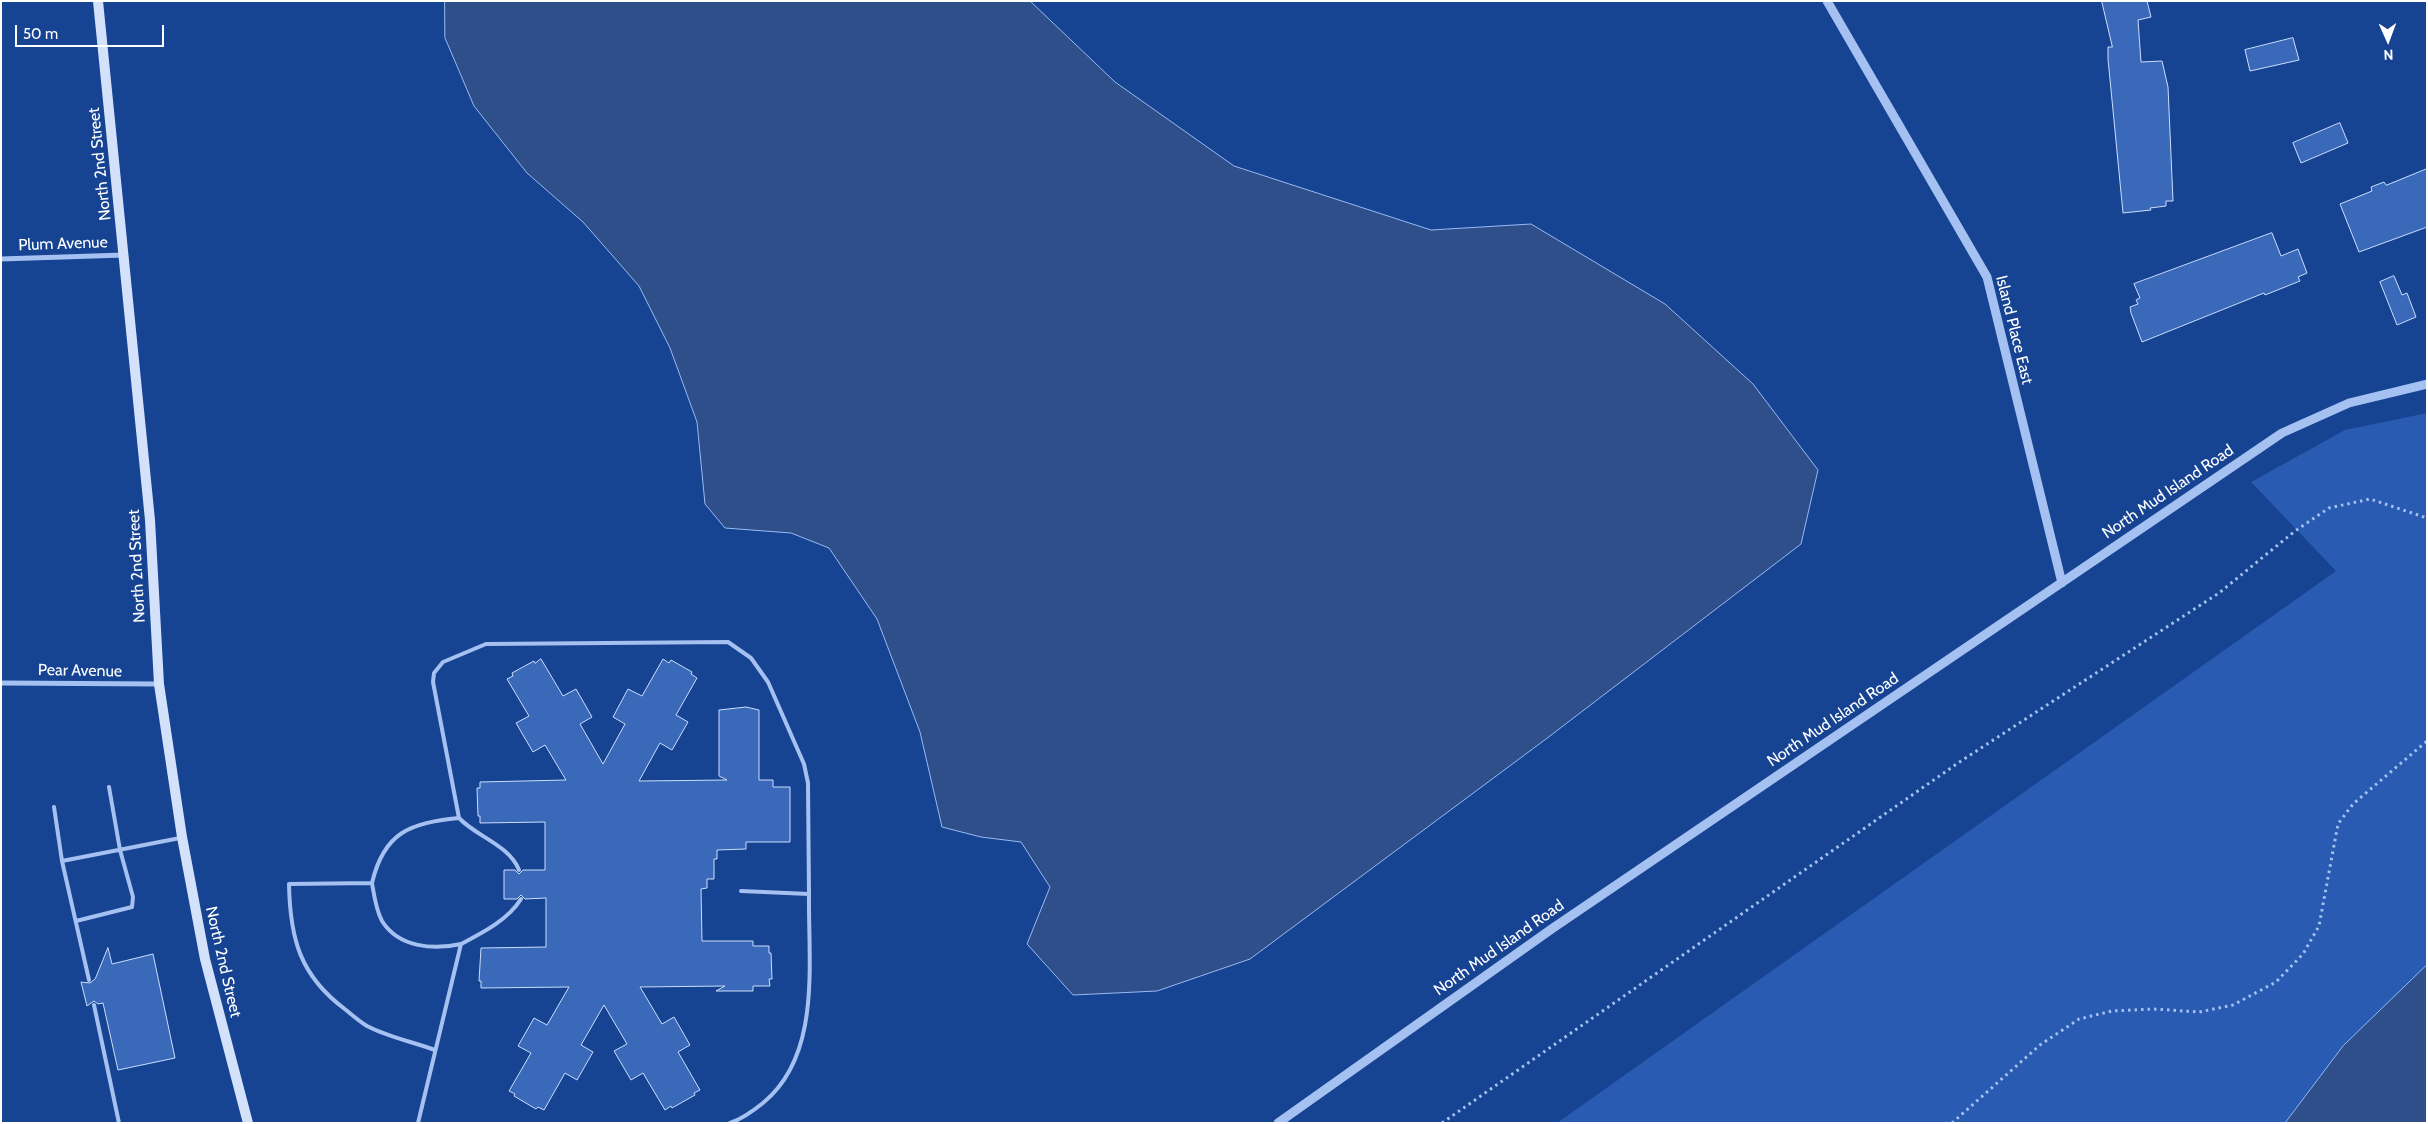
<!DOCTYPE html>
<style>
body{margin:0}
#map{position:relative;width:2428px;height:1124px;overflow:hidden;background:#164392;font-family:Cabin,sans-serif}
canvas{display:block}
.frame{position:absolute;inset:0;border:2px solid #fff;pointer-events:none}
.north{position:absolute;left:2363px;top:15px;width:50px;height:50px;-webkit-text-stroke:4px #164392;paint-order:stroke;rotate:178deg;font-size:14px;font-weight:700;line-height:20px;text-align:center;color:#fff}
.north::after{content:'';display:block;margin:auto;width:18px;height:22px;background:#fff;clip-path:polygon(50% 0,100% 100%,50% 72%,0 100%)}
.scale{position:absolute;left:15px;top:25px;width:149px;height:22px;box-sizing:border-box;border:2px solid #fff;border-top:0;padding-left:6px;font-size:15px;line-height:18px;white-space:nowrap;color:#fff;-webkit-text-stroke:4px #164392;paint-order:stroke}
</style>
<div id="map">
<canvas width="2428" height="1124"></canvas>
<div class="frame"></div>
<div class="north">N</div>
<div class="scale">50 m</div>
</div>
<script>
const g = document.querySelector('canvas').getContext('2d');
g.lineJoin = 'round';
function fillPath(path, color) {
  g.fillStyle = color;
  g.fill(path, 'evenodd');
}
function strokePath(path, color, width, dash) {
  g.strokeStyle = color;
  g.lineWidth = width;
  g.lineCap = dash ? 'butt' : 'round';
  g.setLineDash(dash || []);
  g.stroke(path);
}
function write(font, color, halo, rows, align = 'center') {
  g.font = font + ' Cabin,sans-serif';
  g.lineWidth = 5;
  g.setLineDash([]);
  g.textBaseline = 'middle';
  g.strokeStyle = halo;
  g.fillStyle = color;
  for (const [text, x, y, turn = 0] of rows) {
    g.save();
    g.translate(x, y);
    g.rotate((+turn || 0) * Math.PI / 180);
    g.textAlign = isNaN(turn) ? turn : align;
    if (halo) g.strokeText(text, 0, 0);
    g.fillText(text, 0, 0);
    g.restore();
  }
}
const green = new Path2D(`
 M2427 413V965L2343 1046 2285 1123H1557L2336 571 2251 482 2345 430Z`);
const water = new Path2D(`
 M445 1H1030L1115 82 1234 166 1431 230 1531 224 1665 304 1753 384 1818 470 1801 544 1546 739 1250 959 1157 991 1073 995 1027 944 1050 887 1021 842 981 837 942 827 920 732 877 619 829 548 791 533 725 528 705 504 697 422 670 348 639 286 583 222 527 173 474 106 445 38Z
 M2427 965V1123H2285L2343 1046Z`);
const building = new Path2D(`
 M2102 1H2147L2151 17 2138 20 2141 62 2162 61 2168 87 2173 201H2166V206L2150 208 2151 210 2123 213 2108 59V47H2112Z
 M2293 38 2299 60 2250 71 2245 50Z
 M2340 123 2348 143 2301 163 2293 143Z
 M2427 169V227L2359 252 2340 204 2372 191 2371 187 2384 182 2386 185Z
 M2272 233 2281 256 2298 249 2307 273 2298 277 2300 281 2265 295 2264 293 2142 342 2131 313 2130 307 2138 304 2136 300 2140 298 2134 284Z
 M2394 276 2402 295 2407 293 2416 317 2397 325 2380 282Z
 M541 659 563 696 576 689 592 717 580 724 603 764 625 724 613 717 628 689 642 696 663 659 669 663 671 660 692 672 691 674 697 678 676 715 688 722 672 750 660 743 639 781 727 780 719 776V710L746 707 759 710V780H773V787H790V842H746V849L717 850V859H714V879H707V888L701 889 702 941H753V946H769V953H771L772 979H769L770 986H753V991H716L725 986 640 987 662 1024 674 1017 690 1045 678 1052 700 1090 694 1093 695 1095 672 1108 671 1106 665 1110 643 1073 631 1080 614 1051 627 1044 604 1005 581 1045 593 1052 577 1080 565 1073 544 1110 538 1107 536 1109 514 1096 515 1094 509 1091 531 1053 518 1046 534 1018 547 1025 569 987 481 988V981H479L481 948 546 947V898L525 899 521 895 517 899H504V870H515L519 874 523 870H545V822L480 823V816H478L477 788H480V782L566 780 545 745 533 752 516 723 529 716 507 679 513 676 512 673 534 661 535 663Z
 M108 948 112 964 153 954 175 1058 118 1070 103 1003 98 1004 94 1001 87 1006 81 982 90 983 95 979Z`);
const path = new Path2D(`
 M1442 1123 1958 763 2219 593 2295 531 2329 508 2370 499 2427 518
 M1952 1123 2040 1045 2079 1019 2112 1011 2154 1009 2199 1012 2233 1005 2276 982 2303 954 2319 926 2338 824 2353 804 2427 741`);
const service = new Path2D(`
 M54 807 62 861
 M519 870C509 845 477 837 459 818L433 682 434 673 443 662 486 644 728 642 751 658 768 682 804 764 808 783 809 894
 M372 883C384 832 410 823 459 818
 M76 921 132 907 133 897 120 850 109 787
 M89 980 62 861 180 838
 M94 1005 119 1123
 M435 1050C413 1042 388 1037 367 1026 360 1022 352 1015 346 1010 300 976 290 939 289 884L372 883C374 895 376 910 382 921 399 948 434 950 461 944
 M418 1123 461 944C482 933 508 920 521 899
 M730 1123C742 1119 753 1111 763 1103 822 1055 808 962 809 894L741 891`);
const minor = new Path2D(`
 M1 259 124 255
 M1 683 159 684`);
const tertiary = new Path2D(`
 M1827 1 1987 277 2062 583
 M1278 1123 1553 928 2282 433 2349 403 2427 384`);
const secondary = new Path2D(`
 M98 1 150 520 159 684 182 837 205 959 248 1123`);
const streetNames = [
 ["North 2nd Street",100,164,-96],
 ["Plum Avenue",63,244,-2],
 ["Island Place East",2014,330,76],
 ["North Mud Island Road",2168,492,-34],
 ["North 2nd Street",137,566,-93],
 ["Pear Avenue",80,671,1],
 ["North Mud Island Road",1833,720,-34],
 ["North Mud Island Road",1499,948,-35],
 ["North 2nd Street",223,962,77]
];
fillPath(green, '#285bb1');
fillPath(water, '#2f4f8a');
strokePath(water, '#97bbf3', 1);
fillPath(building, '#3a69b9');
strokePath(building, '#ccdefc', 1);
strokePath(path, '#a5c1f1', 3, [2.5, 4]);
strokePath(service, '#a5c1f1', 4);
strokePath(minor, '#a5c1f1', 5);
strokePath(tertiary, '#a5c1f1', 9);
strokePath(secondary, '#d3e1fb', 10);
write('16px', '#fff', '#164392', streetNames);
</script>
